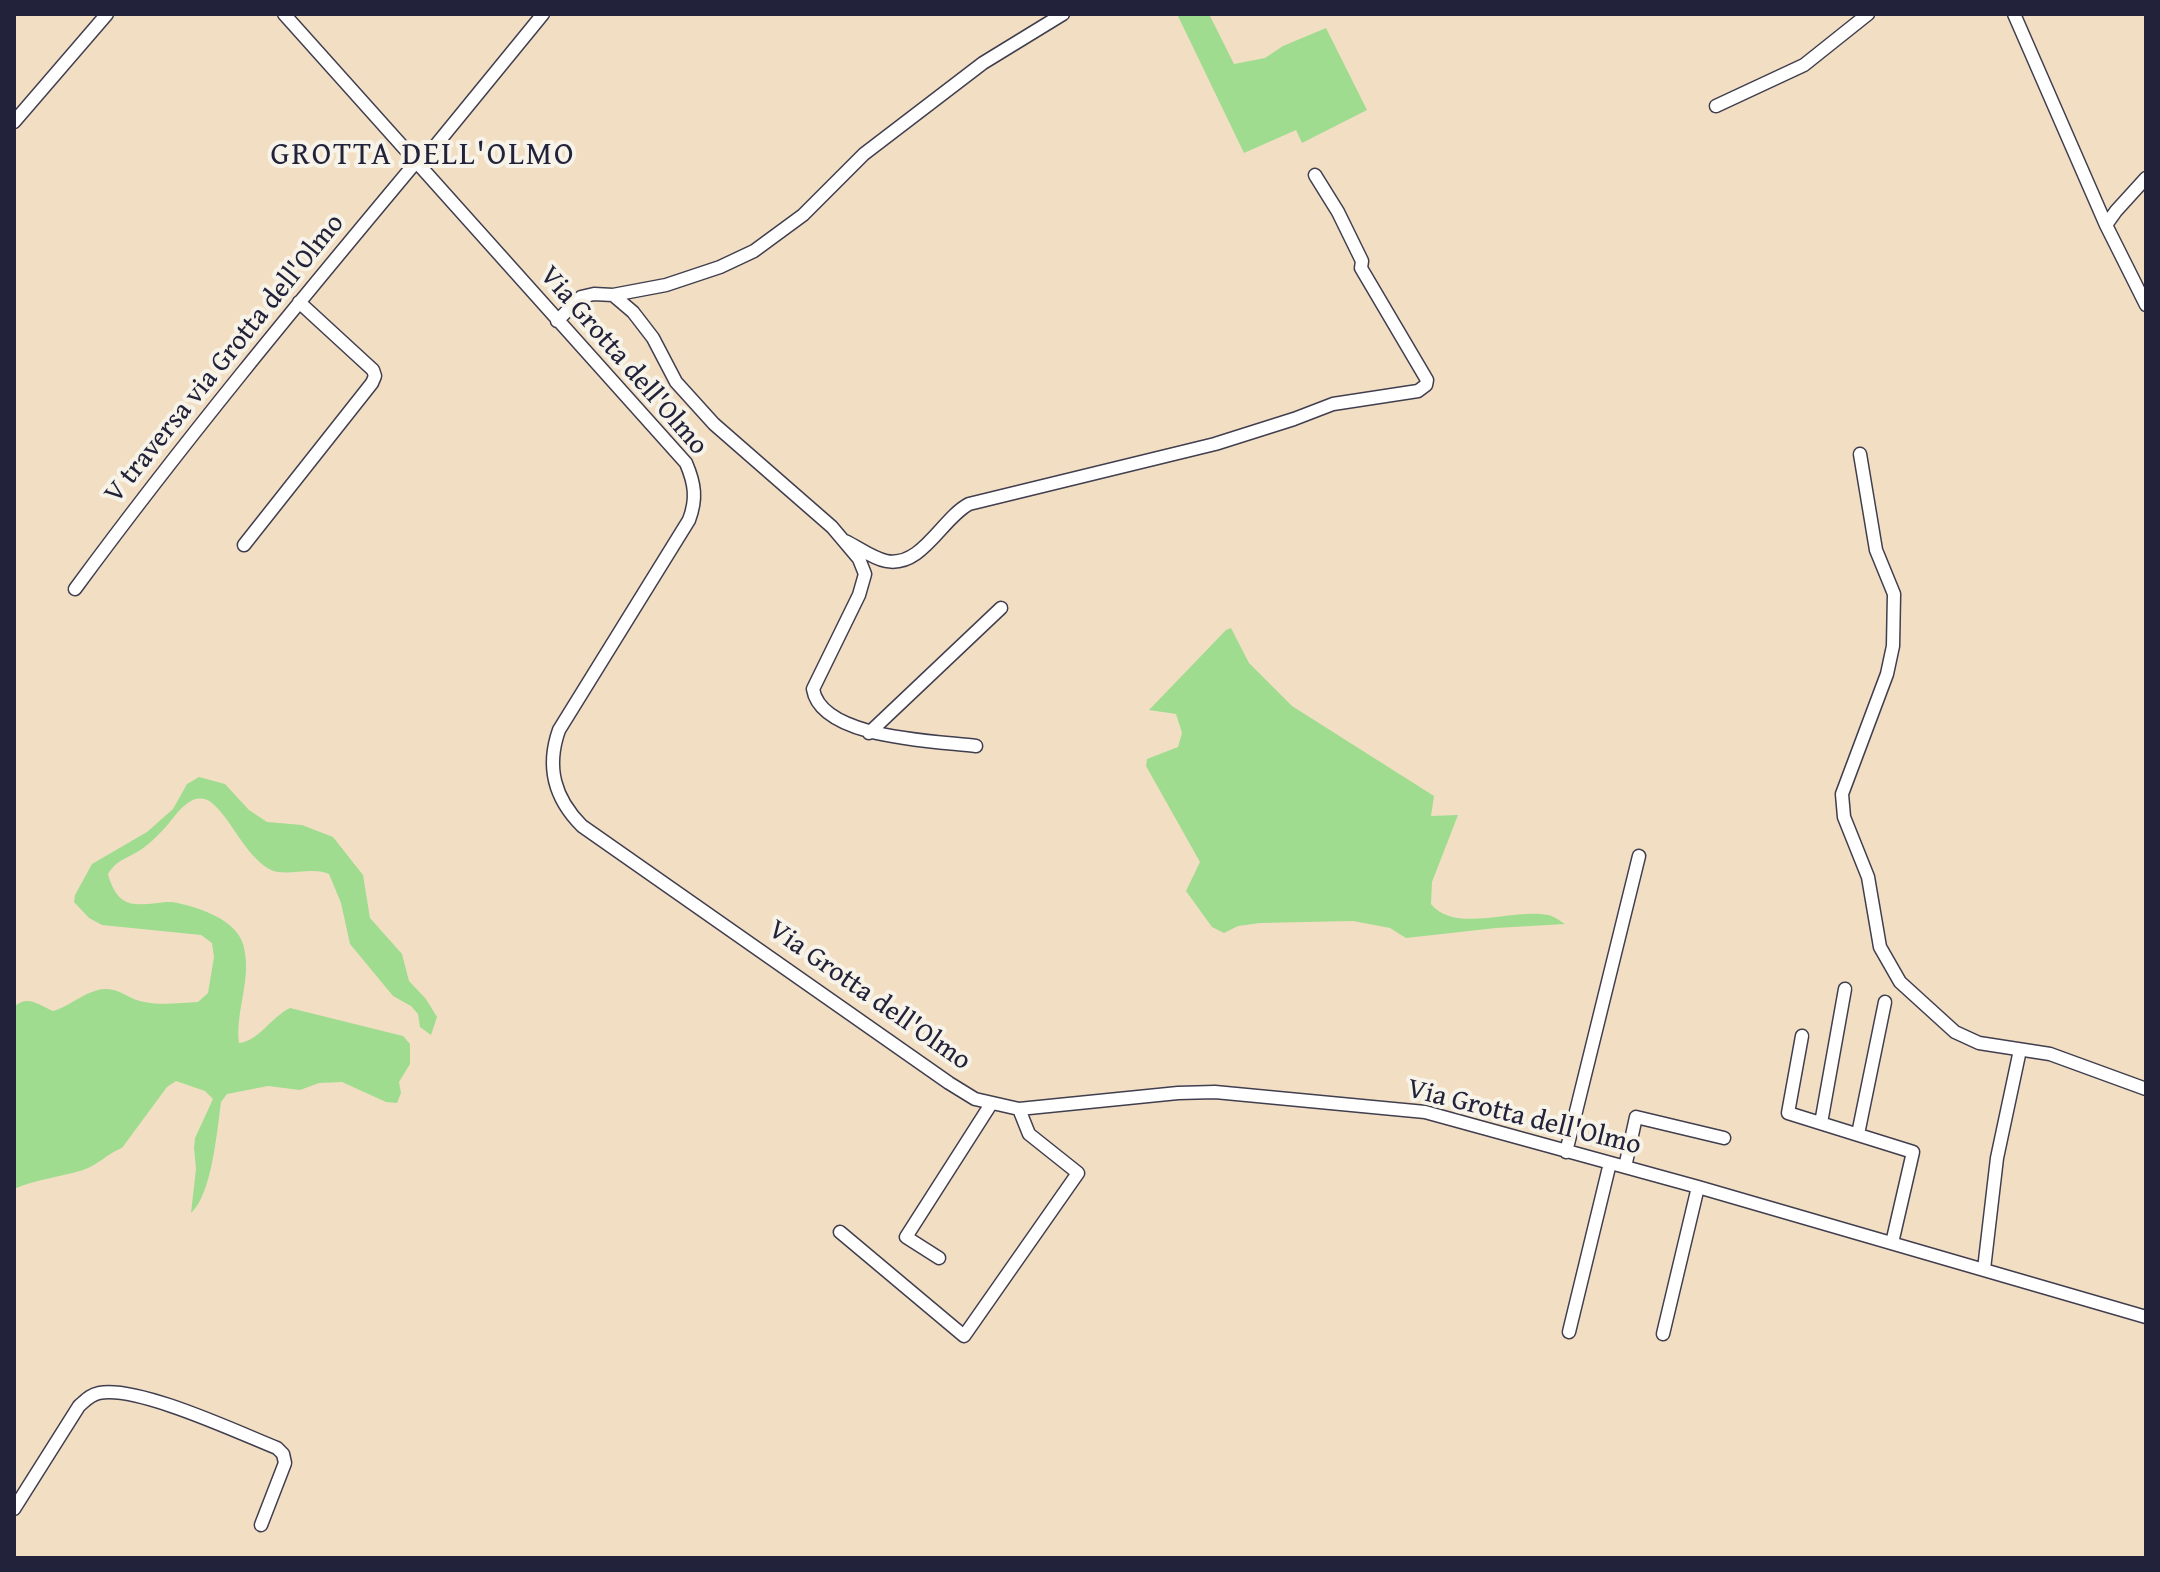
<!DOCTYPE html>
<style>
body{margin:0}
#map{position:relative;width:2160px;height:1572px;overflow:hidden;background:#f2dfc3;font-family:"Gentium Book Plus",serif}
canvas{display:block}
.frame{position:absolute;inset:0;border:16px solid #22223b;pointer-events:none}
</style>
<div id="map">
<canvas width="2160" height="1572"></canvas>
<div class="frame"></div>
</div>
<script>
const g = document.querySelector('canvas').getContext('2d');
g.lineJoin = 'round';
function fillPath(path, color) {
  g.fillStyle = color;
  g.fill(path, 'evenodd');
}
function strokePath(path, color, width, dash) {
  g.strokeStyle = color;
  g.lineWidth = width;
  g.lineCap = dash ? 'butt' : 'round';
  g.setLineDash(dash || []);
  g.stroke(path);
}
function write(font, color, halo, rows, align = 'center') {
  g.font = font + ' "Gentium Book Plus",serif';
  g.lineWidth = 8;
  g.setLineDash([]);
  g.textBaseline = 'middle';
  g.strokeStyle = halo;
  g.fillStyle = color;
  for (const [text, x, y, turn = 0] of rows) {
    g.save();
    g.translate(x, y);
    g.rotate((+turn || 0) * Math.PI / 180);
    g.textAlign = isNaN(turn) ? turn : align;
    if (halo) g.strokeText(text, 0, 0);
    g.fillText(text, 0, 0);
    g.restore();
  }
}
const green = new Path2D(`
 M1177 14H1209L1234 64 1265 58 1283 46 1326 28 1367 110 1302 143 1296 130 1244 153Z
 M1231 628 1249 663 1292 706 1434 796 1431 816 1458 815 1432 882 1431 904C1455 934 1513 908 1548 915 1554 916 1560 921 1565 924L1496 928 1406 938 1390 928 1353 921 1260 923 1238 926 1224 933 1212 927 1186 891 1200 862 1146 766 1147 759 1178 747 1182 733 1176 714 1149 710 1226 630Z
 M199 777 225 784 249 810 267 822 302 825 333 837 363 875 370 918 402 954 409 981 426 999 437 1017 431 1035 420 1027 418 1014 411 1006 393 996 350 944 341 903 329 874C310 866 284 878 269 869 244 854 232 820 213 804 207 798 198 797 191 801 178 808 171 823 161 832 155 838 149 844 142 849 129 858 117 859 108 874 110 882 115 895 123 900 136 909 158 901 172 902 196 906 236 919 243 944 253 978 235 1010 239 1043 259 1041 271 1017 290 1008L403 1036 410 1044V1064L399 1082 401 1093 397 1103 386 1102 342 1082 319 1083 300 1090 268 1086 227 1094 221 1102C217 1131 212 1194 191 1213L196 1169 194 1148 195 1138 213 1099 205 1091 176 1081 167 1087 122 1148C108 1153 97 1166 83 1170 60 1177 37 1179 14 1189V1007C27 994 39 1005 53 1011 71 1006 86 990 105 989 118 988 128 998 140 1001 158 1006 180 1003 198 1002L208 993 214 957 212 943 201 935 102 925 89 918 74 902 75 895 92 864 147 832 173 809 187 784Z`);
const minor = new Path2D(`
 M284 14 686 463C695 484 697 499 689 520L559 730C546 767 554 798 582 826L949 1083 975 1099 1019 1109 1178 1093 1215 1092 1425 1112 1698 1187 2146 1317
 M2014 14 2106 225 2146 305
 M1716 106 1804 65 1868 14
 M14 122 107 14
 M2106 225 2116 211 2146 178
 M613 295 633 312 653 338 676 382 714 424 832 527 859 559 865 574 859 595 813 689C821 739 937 741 976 746
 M557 321 581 297 594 294 613 295 666 285 720 267 754 251 803 215 864 154 983 63 1063 14
 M1860 454 1876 550 1894 594 1893 646 1887 674 1842 794 1844 817 1868 877 1880 947 1900 982 1955 1032 1979 1043 2050 1054 2146 1089
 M845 541C858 547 872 558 886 561 922 568 942 518 969 504L1215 444 1294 419 1333 404 1418 391 1426 385 1427 380 1361 268 1362 261 1338 212 1315 175
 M244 545 372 383 375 376 373 370 299 302
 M75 589C183 442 299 302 416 162L436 145 543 14
 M869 733 1001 608
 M1802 1036 1788 1113 1913 1152 1892 1243
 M1821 1123 1845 989
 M1858 1134 1885 1002
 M1566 1152 1639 856
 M1625 1167 1636 1117 1724 1138
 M840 1232 964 1336 1078 1173 1029 1134 1019 1109
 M939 1258 906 1237 991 1104
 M1984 1269 1997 1158 2020 1050
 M1569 1332 1610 1163
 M1663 1334 1698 1187
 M14 1509 79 1406C86 1400 90 1395 99 1393 137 1385 237 1432 277 1448L283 1454 285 1463 261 1525`);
const streetNames = [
 ["V traversa via Grotta dell'Olmo",225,359,-51],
 ["Via Grotta dell'Olmo",623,361,49],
 ["Via Grotta dell'Olmo",869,996,35],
 ["Via Grotta dell'Olmo",1524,1118,14]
];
const quarterNames = [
 ["GROTTA DELL'OLMO",423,156]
];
fillPath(green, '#9fdc90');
strokePath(minor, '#413e4f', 15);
strokePath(minor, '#fff', 12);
write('28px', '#22223b', '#f7f3e8', streetNames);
g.letterSpacing = '2px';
write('32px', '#22223b', '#f7f3e8', quarterNames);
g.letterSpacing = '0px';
</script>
